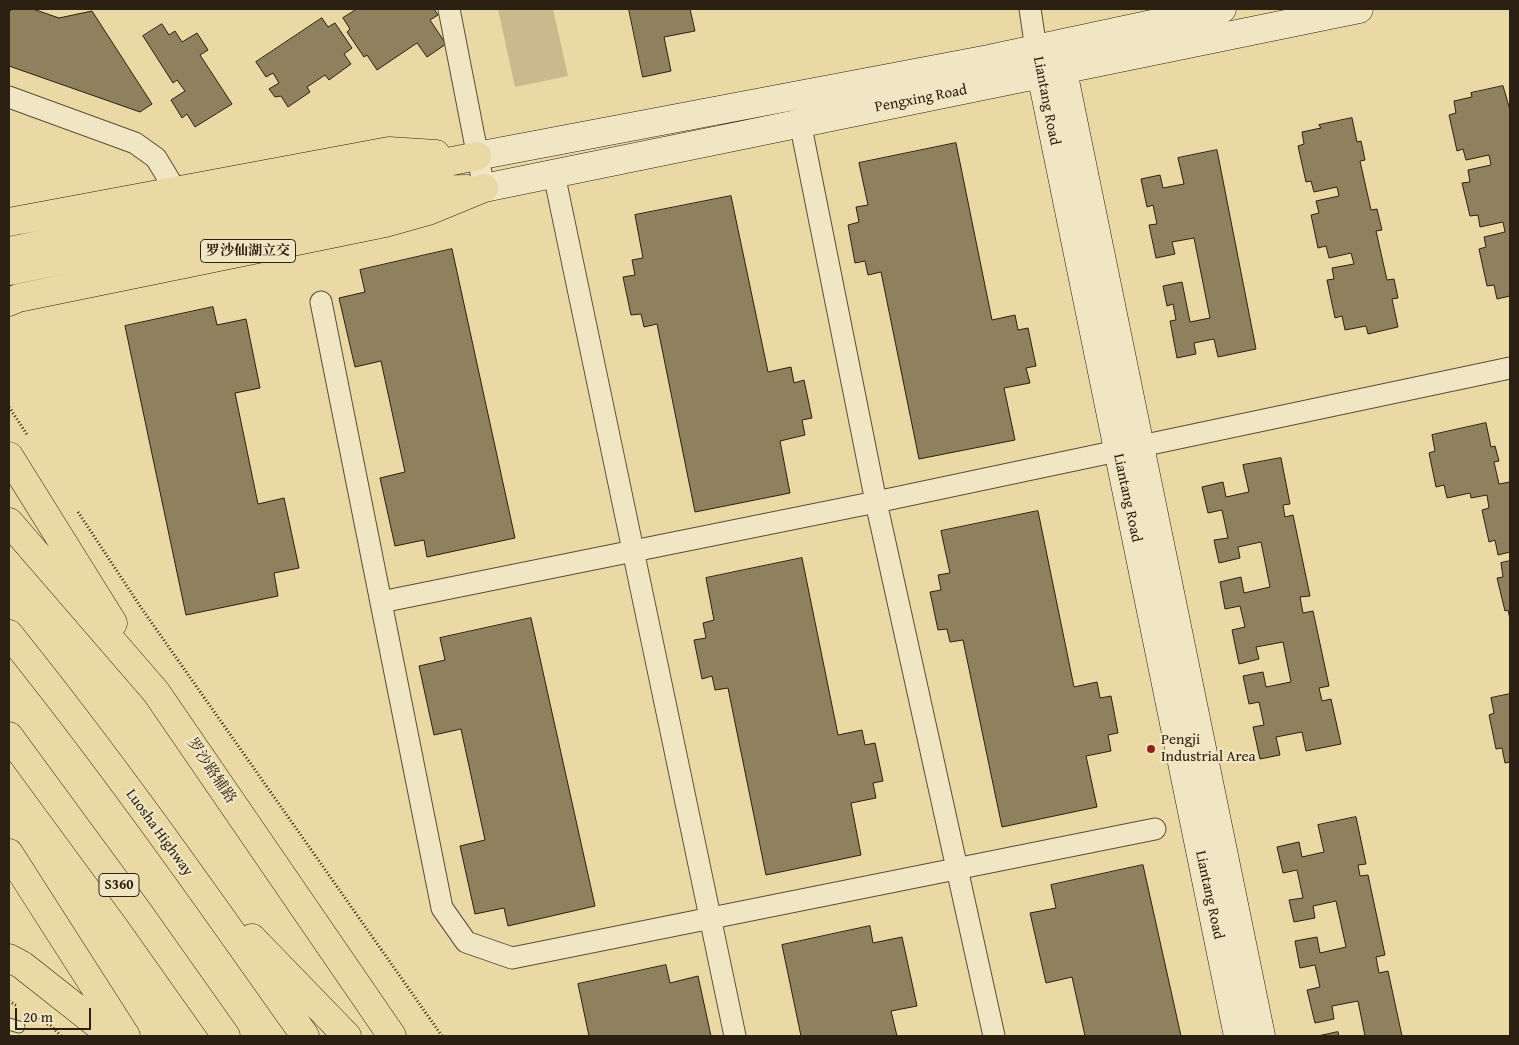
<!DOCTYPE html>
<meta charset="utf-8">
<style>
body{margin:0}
#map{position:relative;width:1519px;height:1045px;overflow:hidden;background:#ead8a5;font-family:"Gentium Book Plus",serif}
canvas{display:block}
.frame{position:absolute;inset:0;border:10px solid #2c2012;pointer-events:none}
.scale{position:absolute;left:15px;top:1008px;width:76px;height:22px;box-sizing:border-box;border:2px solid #2c2012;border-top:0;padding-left:6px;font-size:15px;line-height:18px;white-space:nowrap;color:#2c2012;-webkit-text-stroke:4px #f1e6c4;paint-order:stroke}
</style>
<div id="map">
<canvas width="1519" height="1045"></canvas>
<div class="frame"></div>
<div class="scale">20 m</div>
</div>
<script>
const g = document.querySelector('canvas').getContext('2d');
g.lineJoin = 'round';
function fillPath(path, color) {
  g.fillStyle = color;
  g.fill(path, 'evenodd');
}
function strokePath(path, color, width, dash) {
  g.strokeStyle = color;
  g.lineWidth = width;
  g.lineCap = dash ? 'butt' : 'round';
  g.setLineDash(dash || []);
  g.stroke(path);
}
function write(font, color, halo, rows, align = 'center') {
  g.font = font + ' "Gentium Book Plus","Noto Serif SC",serif';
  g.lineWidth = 4.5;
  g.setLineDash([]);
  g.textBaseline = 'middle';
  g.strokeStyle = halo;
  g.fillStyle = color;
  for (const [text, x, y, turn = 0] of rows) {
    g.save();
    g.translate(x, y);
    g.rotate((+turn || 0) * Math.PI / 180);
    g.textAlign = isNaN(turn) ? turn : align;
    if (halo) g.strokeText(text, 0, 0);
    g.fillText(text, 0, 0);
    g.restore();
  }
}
const green = new Path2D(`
 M498 9H553L568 76 515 87Z`);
const building = new Path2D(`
 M13 9H33L59 18 92 11 152 104 140 112 9 66V12Z
 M357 9H434L438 15 430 20 446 44 427 57 417 43 377 70 367 55 364 57 347 32 350 29 343 18Z
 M629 9H690L695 31 664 37 671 71 643 77Z
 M322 18 328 27 335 23 352 48 344 54 351 64 329 80 325 75 307 87 310 92 288 107 281 96 275 97 269 89 279 83 273 73 266 77 256 62Z
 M162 24 169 35 175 31 182 42 197 33 208 50 200 55 232 104 195 127 187 114 182 118 171 100 185 91 177 80 173 83 143 36Z
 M1503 86 1510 110V296L1497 299 1494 285 1487 286 1479 249 1486 247 1484 237 1505 232 1503 222 1480 227 1478 215 1470 216 1462 183 1470 182 1468 170 1491 165 1489 155 1466 160 1463 149 1457 151 1449 115 1456 113 1454 101 1472 97 1471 93Z
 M1352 118 1357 142 1361 141 1365 160 1360 161 1371 210 1377 209 1382 230 1376 231 1387 280 1394 279 1398 298 1392 299 1398 327 1368 334 1366 326 1345 330 1342 316 1335 318 1327 280 1334 279 1332 268 1354 264 1351 253 1329 258 1326 246 1318 248 1311 215 1319 213 1316 201 1339 196 1337 187 1314 192 1311 181 1306 182 1298 146 1304 144 1302 132 1321 128 1319 125Z
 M956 143 992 320 1015 315 1018 330 1028 328 1036 366 1026 368 1030 383 1004 388 1015 440 919 459 881 272 868 275 865 261 855 263 848 225 859 222 856 207 868 205 859 163Z
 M1217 150 1256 349 1218 357 1214 339 1194 343 1196 354 1177 358 1170 321 1176 320 1173 304 1167 306 1163 286 1182 282 1190 322 1210 318 1194 238 1172 242 1175 254 1156 258 1149 225 1157 224 1153 205 1147 207 1141 179 1160 175 1163 188 1184 184 1178 158Z
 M731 196 768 372 791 367 794 383 804 380 812 418 802 420 805 435 780 441 790 493 695 512 657 324 644 327 641 314 631 315 623 277 635 275 632 260 643 258 635 215Z
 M452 249 515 538 427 557 424 540 395 546 380 478 405 472 381 361 355 367 339 298 365 292 360 270Z
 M213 307 217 325 246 319 260 388 235 393 258 504 284 498 299 568 274 573 278 596 186 615 125 326Z
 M1486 423 1491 447 1495 446 1499 461 1494 462 1499 484 1510 482V552L1498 555 1495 540 1489 542 1482 510 1489 508 1487 495 1471 498 1470 493 1447 498 1444 485 1436 487 1429 453 1435 451 1432 435Z
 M1281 458 1290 504 1283 505 1285 517 1293 515 1310 596 1300 597 1303 613 1313 611 1329 686 1319 688 1322 701 1331 699 1341 744 1306 751 1302 732 1276 737 1280 755 1260 759 1253 727 1264 725 1259 702 1249 704 1243 676 1263 672 1266 687 1291 682 1283 642 1256 647 1259 659 1239 664 1232 630 1245 627 1240 606 1225 609 1220 582 1241 577 1244 593 1270 587 1261 542 1238 547 1240 558 1219 563 1214 540 1228 538 1222 510 1208 513 1202 487 1223 482 1226 497 1249 492 1243 465Z
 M1038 511 1074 687 1097 682 1100 698 1111 696 1118 733 1108 735 1111 751 1086 756 1097 807 1002 827 963 640 950 642 947 629 938 630 930 592 941 590 938 575 950 573 941 531Z
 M802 558 838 735 862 730 865 745 875 743 883 781 873 783 876 798 851 803 861 855 766 875 728 688 715 690 712 676 702 679 694 640 706 638 703 623 714 620 706 578Z
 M1510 561V619L1508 610 1505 611 1497 578 1503 577 1501 563Z
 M531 618 595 906 508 926 504 908 475 914 460 846 485 840 461 729 434 735 419 666 445 660 440 638Z
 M1510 694V762L1505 763 1502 748 1496 749 1489 715 1494 713 1491 698Z
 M1356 817 1366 864 1358 865 1360 876 1368 875 1385 955 1376 957 1379 973 1388 971 1402 1036H1365L1358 1001 1332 1006 1334 1019 1315 1023 1307 990 1320 987 1315 965 1300 968 1295 941 1317 937 1320 953 1346 947 1336 901 1313 906 1315 918 1294 922 1289 900 1303 898 1297 870 1283 873 1277 847 1299 842 1302 857 1324 852 1318 825Z
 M1143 865 1181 1036H1085L1072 977 1046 983 1030 913 1056 908 1051 885Z
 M870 926 873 943 902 937 917 1006 891 1011 897 1036H801L782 945Z
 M666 965 670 983 698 976 711 1036H589L578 984Z
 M1338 1032 1339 1036H1318Z`);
const path = new Path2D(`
 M9 407 28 436
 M78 512 142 609 442 1036
 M9 1001 17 1006
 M35 1017 51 1026 61 1036`);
const lane = new Path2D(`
 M9 1024 19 1027`);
const street = new Path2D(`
 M449 9 484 188
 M1030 9 1036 49
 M9 97 135 143 156 158 176 191
 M800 122 876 502 994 1036
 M554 174 735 1036
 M321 302 442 908 466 942 512 958 1155 829
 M381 602 876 502 1510 368`);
const secondary = new Path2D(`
 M1036 49 1063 71 1261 1036
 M1036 49 1238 1036
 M477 156 989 59 1222 9
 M484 188 1359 9`);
const primary = new Path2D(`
 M9 222 389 151 436 154
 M9 251 477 156
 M9 271 387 195 418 190 467 189
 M9 302 18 298 385 223 428 211 484 188
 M9 456 113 623
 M9 522 156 692 392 1036
 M9 853 126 1036
 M9 958 22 965 112 1036`);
const highway = new Path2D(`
 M9 634C113 763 209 900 305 1036
 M9 736 139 913 226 1036
 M252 938 347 1036`);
const markers = [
 [1151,749,5,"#8f2418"]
];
const shields = [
 [248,251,95],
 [119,885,40]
];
const shieldNames = [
 ["罗沙仙湖立交",248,251],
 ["S360",119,885]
];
const streetNames = [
 ["Pengxing Road",921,99,-11],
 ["Liantang Road",1046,101,79],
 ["Liantang Road",1127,498,78],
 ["罗沙路辅路",211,771,56],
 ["Luosha Highway",159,833,54],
 ["Liantang Road",1209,895,78]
];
const poiNames = [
 ["Pengji",1161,740],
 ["Industrial Area",1161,757]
];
fillPath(green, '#cab98c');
fillPath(building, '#8f805e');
strokePath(building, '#2c2012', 1);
strokePath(lane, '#5c4e37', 13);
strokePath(street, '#5c4e37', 23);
strokePath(secondary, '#2c2012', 29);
strokePath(primary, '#2c2012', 29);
strokePath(highway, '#2c2012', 29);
strokePath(path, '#2c2012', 3, [1, 2.5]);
strokePath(lane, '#f1e6c4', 11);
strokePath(street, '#f1e6c4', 21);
strokePath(secondary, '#f1e6c4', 28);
strokePath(primary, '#ead8a5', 28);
strokePath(highway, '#ead8a5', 28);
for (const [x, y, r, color] of markers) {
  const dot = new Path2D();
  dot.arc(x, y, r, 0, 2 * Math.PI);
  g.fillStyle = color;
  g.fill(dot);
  strokePath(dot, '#f1e6c4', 2);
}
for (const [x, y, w] of shields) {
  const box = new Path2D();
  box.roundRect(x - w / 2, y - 11.5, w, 23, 4);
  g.fillStyle = '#f1e6c4';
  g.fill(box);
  strokePath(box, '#2c2012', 1);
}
write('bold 14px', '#2c2012', null, shieldNames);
write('15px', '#2c2012', '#f1e6c4', streetNames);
write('15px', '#2c2012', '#f1e6c4', poiNames, 'left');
</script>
